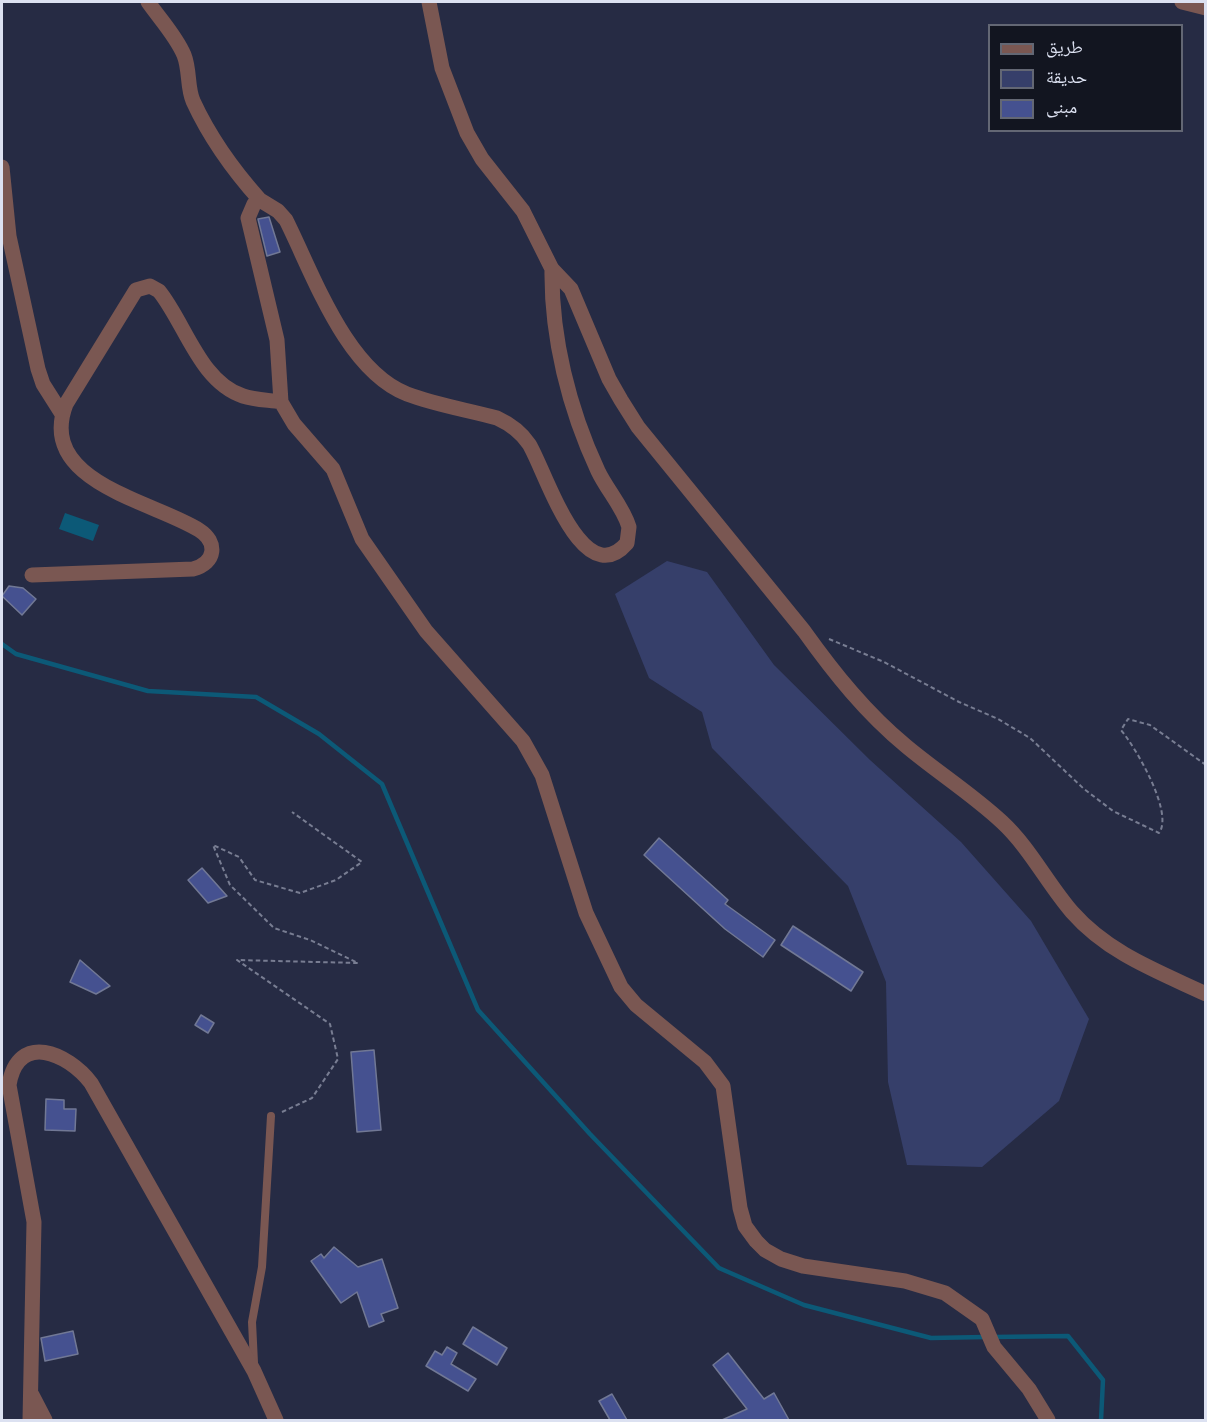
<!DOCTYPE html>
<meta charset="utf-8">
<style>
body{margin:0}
#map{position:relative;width:1207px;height:1422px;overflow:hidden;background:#262b44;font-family:"Nunito Sans","Noto Naskh Arabic",sans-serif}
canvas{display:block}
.frame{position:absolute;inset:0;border:3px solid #dce1f1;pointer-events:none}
.legend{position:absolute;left:988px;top:24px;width:195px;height:108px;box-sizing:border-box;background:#121520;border:2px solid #636774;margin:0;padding:8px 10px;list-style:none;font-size:18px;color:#dce1f1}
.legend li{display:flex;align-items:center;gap:12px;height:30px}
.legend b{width:30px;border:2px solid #636774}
</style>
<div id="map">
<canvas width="1207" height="1422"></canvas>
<div class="frame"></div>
<ul class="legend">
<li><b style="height:8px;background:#7a5752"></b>طريق</li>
<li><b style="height:16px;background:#363f6a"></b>حديقة</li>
<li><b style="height:16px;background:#455190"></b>مبنى</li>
</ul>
</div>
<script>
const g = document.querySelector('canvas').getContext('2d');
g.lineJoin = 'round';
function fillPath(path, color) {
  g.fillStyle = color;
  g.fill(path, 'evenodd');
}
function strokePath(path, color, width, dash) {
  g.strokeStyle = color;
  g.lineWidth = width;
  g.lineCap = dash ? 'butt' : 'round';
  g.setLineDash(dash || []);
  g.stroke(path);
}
const green = new Path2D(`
 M667 561 707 572 774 665 870 760 961 842 1031 921 1089 1019 1059 1101 982 1167 907 1165 888 1082 886 982 848 886 712 748 702 712 649 678 615 594Z`);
const water = new Path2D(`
 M65 513 99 525 93 541 59 529Z`);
const stream = new Path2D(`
 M2 644 16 654 148 691 256 697 319 734 382 784 478 1010 590 1134 719 1268 804 1305 931 1338 985 1337
 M994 1337 1068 1336 1103 1380 1101 1420`);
const building = new Path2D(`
 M269 217 280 252 267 256 258 219Z
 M9 586 23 588 36 599 22 615 2 596Z
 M659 838 728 900 725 904 775 940 763 957 725 929 644 855Z
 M202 868 227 896 208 903 188 880Z
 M793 926 863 972 851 991 781 945Z
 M80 960 110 986 96 994 70 982Z
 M201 1015 214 1023 208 1033 195 1025Z
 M374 1050 381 1130 357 1132 351 1052Z
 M46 1099 64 1100V1109H76L75 1131 45 1130Z
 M334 1247 358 1267 382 1259 398 1308 381 1314 384 1321 369 1327 357 1292 341 1303 311 1261 321 1254 324 1258Z
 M473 1327 507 1348 497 1365 463 1344Z
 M73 1331 78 1354 45 1361 41 1338Z
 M447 1347 457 1353 451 1364 476 1379 468 1391 426 1366 435 1351 442 1355Z
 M728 1353 764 1399 774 1393 789 1420H722L747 1409 713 1365Z
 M612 1394 627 1420H610L599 1401Z`);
const path = new Path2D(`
 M829 639 884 662 959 702 998 719 1030 738 1084 789 1113 811 1159 833C1174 813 1136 748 1121 730L1128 719 1150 725 1206 765
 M282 1112 312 1098 338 1059 330 1024 237 960 358 963 310 940 274 928 230 885 213 845 239 857 255 880 300 893 336 880 362 862 292 812`);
const service = new Path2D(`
 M254 1363 252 1322 262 1267 271 1116`);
const minor = new Path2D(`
 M148 2C160 19 176 36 184 55 190 70 187 87 193 101 210 138 233 170 260 200
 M429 2 442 68 467 133 482 159 523 211 552 269 571 289 609 379 621 400 638 427 804 631C834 673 866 713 906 746 937 772 972 794 1002 822 1030 848 1047 883 1072 912 1108 953 1157 971 1206 994
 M1182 2 1206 8
 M2 167 9 236 38 369 43 384 62 414
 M552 269C551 337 569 409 598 471 607 490 623 507 629 527L627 543C582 595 544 467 529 444 521 432 510 424 497 418 468 410 436 405 407 394 346 370 314 276 286 220L278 211 260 200 254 204 248 218 277 340 281 402 294 424 333 469 362 539 426 631 523 741 542 775 586 913 621 987 636 1005 705 1062 723 1086 740 1208 745 1226 756 1241 765 1250 781 1259 803 1266 905 1281 945 1293 982 1319 994 1347 1029 1389 1048 1420
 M32 575 193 569C216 563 218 542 199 530 153 501 36 482 66 404L136 290 150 286 159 291C185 323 200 382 243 396 255 400 269 400 281 402
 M32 1395 45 1420
 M30 1420 34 1222 9 1085C18 1031 68 1053 91 1083L254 1371 276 1420`);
fillPath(green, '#363f6a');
fillPath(water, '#0c5977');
strokePath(stream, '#0c5977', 4.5);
fillPath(building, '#455190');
strokePath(building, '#717895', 1.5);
strokePath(path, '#787d92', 2, [4.5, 3]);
strokePath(service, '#7a5752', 8);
strokePath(minor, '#7a5752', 15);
</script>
